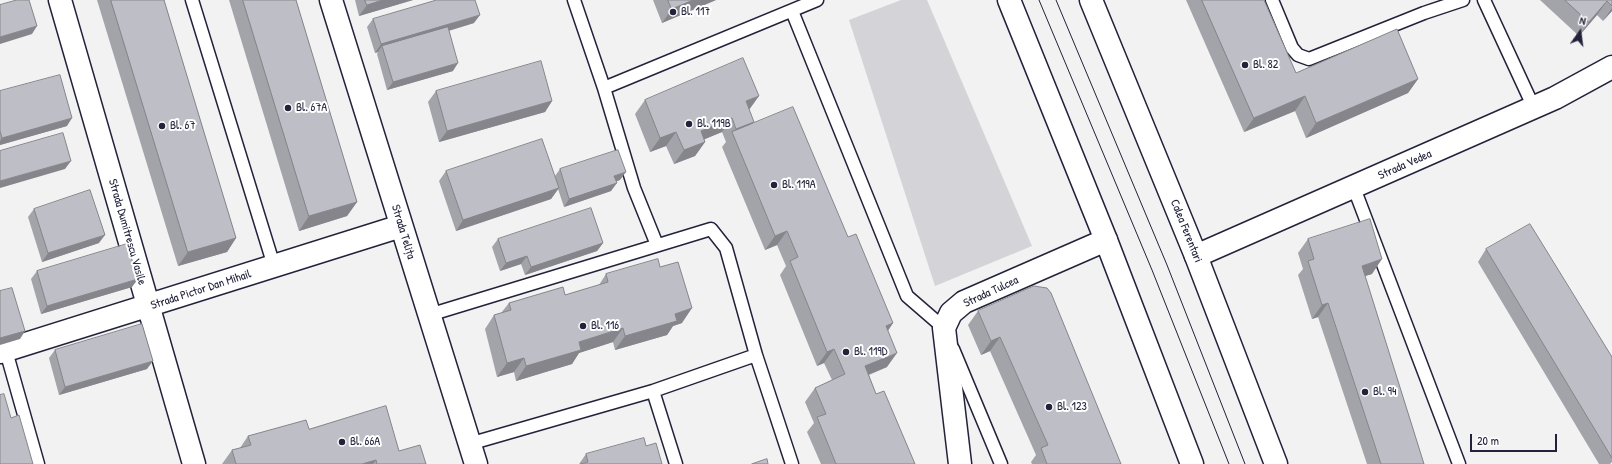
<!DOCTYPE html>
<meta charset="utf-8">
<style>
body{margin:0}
#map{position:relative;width:1612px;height:464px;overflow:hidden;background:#f2f2f3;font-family:"Patrick Hand",sans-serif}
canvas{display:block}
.north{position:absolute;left:1560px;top:12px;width:40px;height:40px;-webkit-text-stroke:3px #fff;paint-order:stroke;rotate:14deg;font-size:11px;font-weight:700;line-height:16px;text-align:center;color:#22223b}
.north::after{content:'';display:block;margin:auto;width:14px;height:18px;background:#22223b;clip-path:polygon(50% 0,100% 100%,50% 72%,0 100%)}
.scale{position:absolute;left:1470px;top:434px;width:87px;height:18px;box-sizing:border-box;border:2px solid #22223b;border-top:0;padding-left:5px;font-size:12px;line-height:14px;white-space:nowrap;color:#22223b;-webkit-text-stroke:3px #fff;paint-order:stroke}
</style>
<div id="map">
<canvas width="1612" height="464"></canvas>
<div class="north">N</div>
<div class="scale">20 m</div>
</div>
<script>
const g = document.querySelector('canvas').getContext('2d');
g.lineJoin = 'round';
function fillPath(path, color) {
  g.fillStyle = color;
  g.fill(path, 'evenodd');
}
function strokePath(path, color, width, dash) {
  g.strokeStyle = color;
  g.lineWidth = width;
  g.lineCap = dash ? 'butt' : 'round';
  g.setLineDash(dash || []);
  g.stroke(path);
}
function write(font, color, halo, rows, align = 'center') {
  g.font = font + ' "Patrick Hand",sans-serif';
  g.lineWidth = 4;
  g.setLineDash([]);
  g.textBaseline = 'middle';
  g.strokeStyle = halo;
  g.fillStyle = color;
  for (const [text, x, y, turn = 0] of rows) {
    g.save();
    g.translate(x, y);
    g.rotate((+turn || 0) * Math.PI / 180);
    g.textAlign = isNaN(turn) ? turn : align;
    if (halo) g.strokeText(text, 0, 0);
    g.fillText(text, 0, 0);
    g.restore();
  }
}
const green = new Path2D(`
 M901 0H927L1032 246 935 286 849 20Z`);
const lane = new Path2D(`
 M192 0 274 266
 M574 0 604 88 634 188 657 245
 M1272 0 1292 48 1298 55 1309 59 1424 13 1463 0
 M1484 0 1534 108
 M792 11 907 296 944 328 946 332
 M604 88 817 0
 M1354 188 1459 464
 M429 315 711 229 726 248 756 355 653 391 469 444
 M953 349 1001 464
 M6 351 38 464
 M756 355 792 464
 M653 391 676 464`);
const street = new Path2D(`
 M60 0 194 464
 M331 0 476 464
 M1196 256 1555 98 1612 67
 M0 352 401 226
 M960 464 944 328 951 313 964 302 1106 240`);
const secondary = new Path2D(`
 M1009 0 1106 240 1192 464
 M1091 0 1196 256 1276 464`);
const tram = new Path2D(`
 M1039 0 1152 270 1229 464
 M1056 0 1167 265 1245 464`);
const wall = new Path2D(`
 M97 0H164L236 238 227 252 178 266Z
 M229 0H296L357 202 347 216 299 231Z
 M355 0H413L359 16Z
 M653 0H716L662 23Z
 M1186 0H1264L1296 73 1418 79 1408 93 1306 138 1295 111 1244 132Z
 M1540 0H1612V11L1603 21 1597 15 1579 36Z
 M373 19 474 23 449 31 453 71 387 90 377 54 378 52 375 53 367 27Z
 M0 91 67 126 0 145Z
 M436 91 552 101 545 112 439 142 428 102Z
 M645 100 749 110 753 124 848 237 893 323 888 331 887 367 869 375 876 394 915 464H821L807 432 814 423 805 402 815 388 832 380 824 363 817 366 780 275 786 266 777 245 765 250 722 147 726 142 722 132 704 139 705 142 695 156 674 164 666 146 650 152 635 114Z
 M560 169 620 180 616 181 611 191 564 207 558 189 551 199 456 231 439 181 446 171 555 176Z
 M34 209 99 243 42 262 28 217Z
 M498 239 603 243 597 251 525 275 521 264 500 271 492 247Z
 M1308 239 1372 274 1365 276 1424 464H1367L1318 317 1312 319 1298 275 1303 269 1298 253Z
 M1486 249 1612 357V462L1610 464H1599L1478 262Z
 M660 267 682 323 673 326 667 335 615 350 613 342 579 353 572 364 516 381 514 372 497 377 485 329 494 315 501 313 509 303 565 295 599 285 606 274Z
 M37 271 132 287 41 314 31 279Z
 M978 311 1121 464H1032L1031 462 1036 455 990 351 981 355 968 325Z
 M55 350 147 369 59 395 49 358Z
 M309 429 399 451 426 464H222L232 450 240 448 248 436Z
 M646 446 579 464 586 454Z`);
const shadedWall = new Path2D(`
 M383 0H413L359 16 367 5Z
 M693 0H716L662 23 672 9Z
 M1607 1 1597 15 1579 36 1589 22Z
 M1612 8V11L1603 21Z
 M480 15 474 23 383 50 382 46 378 52 375 53 381 44Z
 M37 26 32 34 0 44V37Z
 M458 63 453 71 387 90 393 82Z
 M1418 79 1408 93 1306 138 1316 123Z
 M759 96 749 110 746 101Z
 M1305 96 1295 111 1244 132 1254 118Z
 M552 101 545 112 439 142 447 131Z
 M72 118 67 126 0 145V141L2 138Z
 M732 118 722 132 691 145 701 131Z
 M754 122 744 136 733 134 736 129Z
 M676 132 666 146 650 152 660 138Z
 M705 142 695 156 674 164 684 150Z
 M71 161 65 169 0 188V181Z
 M626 172 620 180 609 184 614 176Z
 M617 183 611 191 564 207 569 199Z
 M559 188 551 199 456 231 463 220Z
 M357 202 347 216 299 231 309 216Z
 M787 231 777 245 765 250 775 236Z
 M105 235 99 243 42 262 48 253Z
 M236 238 227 252 178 266 188 252Z
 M603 243 597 251 525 275 531 267Z
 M527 256 521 264 500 271 506 263Z
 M1382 259 1372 274 1352 280 1362 266Z
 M138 279 132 287 41 314 47 306Z
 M1328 303 1318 317 1312 319 1322 305Z
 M692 308 682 323 673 326 667 335 615 350 625 336 675 314Z
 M893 323 883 337 886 326Z
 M623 328 613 342 579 353 572 364 516 381 526 366 579 342Z
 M25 331 20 339 0 345V338Z
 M1000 337 990 351 981 355 991 341Z
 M834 349 824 363 817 366 827 352Z
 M897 353 887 367 855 380 865 366Z
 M524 358 514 372 497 377 507 363Z
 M153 361 147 369 59 395 65 387Z
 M376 460 373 464H362Z`);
const building = new Path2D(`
 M17 0H29L37 26 0 37V5Z
 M111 0H164L236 238 188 252Z
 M243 0H296L357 202 309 216Z
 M365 0H383L367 5Z
 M437 0H475L480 15 381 44 373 19Z
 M668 0H693L672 9Z
 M1202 0H1264L1296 73 1397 29 1418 79 1316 123 1305 96 1254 118Z
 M1565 0H1612V6L1607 1 1589 22Z
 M448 27 458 63 393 82 382 46Z
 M743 58 759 96 746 101 754 122 736 129 732 118 701 131 705 142 684 150 676 132 660 138 645 100Z
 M541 61 552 101 447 131 436 91Z
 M60 75 72 118 2 138 0 131V91Z
 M793 107 848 237 856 234 893 323 886 326 897 353 865 366 876 394 884 391 915 464H836L817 417 826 414 815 388 845 374 834 349 827 352 790 261 798 257 787 231 775 236 732 132Z
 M63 133 71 161 0 181V151Z
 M542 139 559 188 463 220 446 171Z
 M618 150 626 172 614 176 617 183 569 199 560 169Z
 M90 190 105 235 48 253 34 209Z
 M591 208 603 243 531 267 527 256 506 263 498 239Z
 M1370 219 1382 259 1362 266 1424 464H1381L1328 303 1322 305 1308 261 1314 259 1308 239Z
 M1530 224 1612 357V458L1486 249Z
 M127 244 138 279 47 306 37 271Z
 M658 259 660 267 678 262 692 308 675 314 677 321 625 336 623 328 579 342 581 350 526 366 524 358 507 363 494 315 511 310 509 303 563 287 565 295 608 282 606 274Z
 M1034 286 1047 288 1051 293 1121 464H1047L1041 448 1048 445 1000 337 991 341 978 311Z
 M12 288 25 331 0 338V291Z
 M142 324 153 361 65 387 55 350Z
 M4 394 11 418 19 415 33 464H0V395Z
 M386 406 399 451 420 445 426 464H377L376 460 362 464H236L232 450 251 445 248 436 306 420 309 429Z
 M644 438 646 446 656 443 662 464H580L588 462 586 454Z
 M767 459 768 464H752Z`);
const markers = [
 [673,12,4,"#22223b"],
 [1245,65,4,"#22223b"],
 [288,108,4,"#22223b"],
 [689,124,4,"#22223b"],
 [162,126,4,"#22223b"],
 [774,185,4,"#22223b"],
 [583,326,4,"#22223b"],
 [846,352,4,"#22223b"],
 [1365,392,4,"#22223b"],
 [1049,407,4,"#22223b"],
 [342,442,4,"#22223b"]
];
const poiNames = [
 ["Bl. 117",681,12],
 ["Bl. 82",1253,65],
 ["Bl. 67A",296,108],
 ["Bl. 119B",697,124],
 ["Bl. 67",170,126],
 ["Bl. 119A",782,185],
 ["Bl. 116",591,326],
 ["Bl. 119D",854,352],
 ["Bl. 94",1373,392],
 ["Bl. 123",1057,407],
 ["Bl. 66A",350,442]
];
const streetNames = [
 ["Strada Vedea",1405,165,-24],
 ["Calea Ferentari",1186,231,68],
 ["Strada Dumitrescu Vasile",127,232,74],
 ["Strada Telița",403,232,73],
 ["Strada Pictor Dan Mihail",201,290,-18],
 ["Strada Tulcea",991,292,-25]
];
fillPath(green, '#d3d3d8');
strokePath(lane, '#22223b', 15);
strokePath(street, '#22223b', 25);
strokePath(secondary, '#22223b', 25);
strokePath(lane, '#fff', 12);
strokePath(street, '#fff', 22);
strokePath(secondary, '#fff', 22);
strokePath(tram, '#22223b', 1);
fillPath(wall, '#a3a3aa');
fillPath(shadedWall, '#85858b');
fillPath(building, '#bebec6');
strokePath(building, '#85858b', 1);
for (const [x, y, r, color] of markers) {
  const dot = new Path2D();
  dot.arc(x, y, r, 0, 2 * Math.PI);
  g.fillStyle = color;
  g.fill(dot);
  strokePath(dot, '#fff', 1.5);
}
write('12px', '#22223b', '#fff', poiNames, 'left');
write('12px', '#22223b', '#fff', streetNames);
</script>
